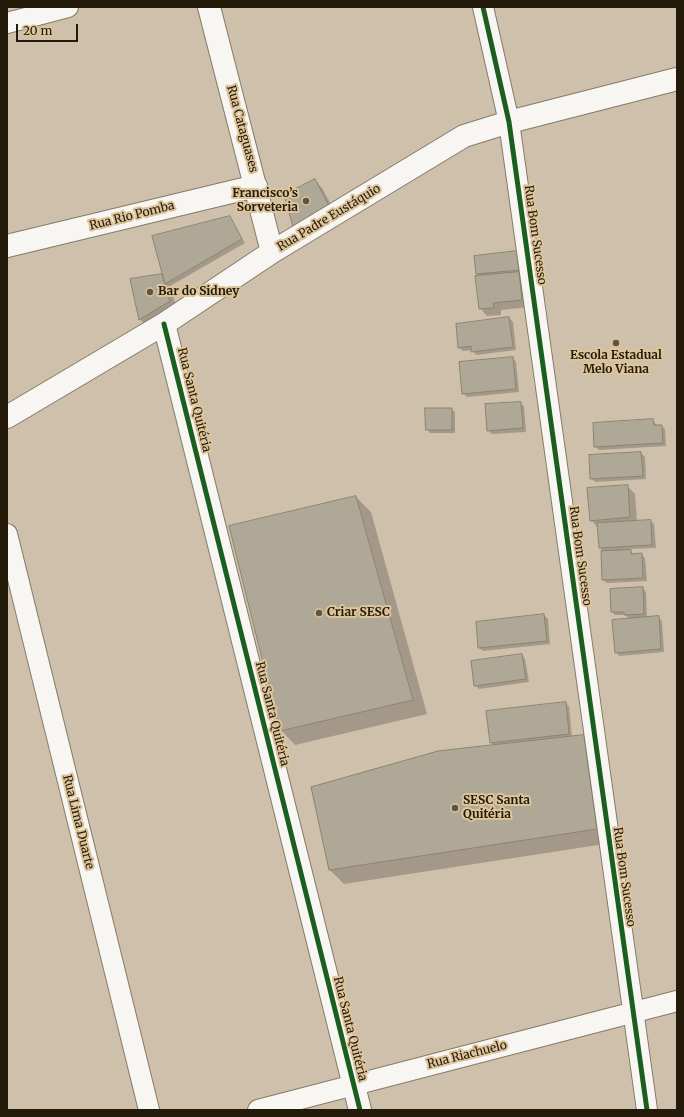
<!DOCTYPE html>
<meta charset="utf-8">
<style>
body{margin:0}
#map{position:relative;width:684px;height:1117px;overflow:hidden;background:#cec0aa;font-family:Merriweather,serif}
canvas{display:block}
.frame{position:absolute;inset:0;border:8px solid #231a0a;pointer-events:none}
.scale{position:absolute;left:16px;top:24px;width:62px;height:18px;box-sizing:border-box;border:2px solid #231a0a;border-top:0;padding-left:5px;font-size:12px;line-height:14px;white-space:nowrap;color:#231a0a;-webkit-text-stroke:3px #ddc49b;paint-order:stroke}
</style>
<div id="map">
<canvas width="684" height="1117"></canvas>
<div class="frame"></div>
<div class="scale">20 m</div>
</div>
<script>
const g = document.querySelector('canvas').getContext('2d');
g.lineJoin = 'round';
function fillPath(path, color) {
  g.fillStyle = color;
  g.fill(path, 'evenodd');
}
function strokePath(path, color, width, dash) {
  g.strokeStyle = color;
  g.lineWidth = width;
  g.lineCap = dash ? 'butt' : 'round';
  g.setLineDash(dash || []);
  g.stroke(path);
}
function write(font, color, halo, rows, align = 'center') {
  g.font = font + ' Merriweather,serif';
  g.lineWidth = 4;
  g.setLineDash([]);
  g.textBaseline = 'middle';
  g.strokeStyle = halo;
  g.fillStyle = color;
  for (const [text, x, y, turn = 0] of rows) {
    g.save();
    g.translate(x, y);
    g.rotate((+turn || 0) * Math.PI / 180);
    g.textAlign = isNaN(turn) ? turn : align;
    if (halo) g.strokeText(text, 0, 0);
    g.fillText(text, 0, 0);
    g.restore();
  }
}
const shadow = new Path2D(`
 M315 180 322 188 336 214 285 196Z
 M229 217 245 243 170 286 177 309 147 327 140 319 162 275 164 277Z
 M517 252 520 256 522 273H519L527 280 529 307 501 310V315L487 316 480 308 479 277 477 274Z
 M509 318 513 322 516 350 476 355 472 350 463 351 459 347Z
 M513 358 516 362 519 392 467 397 463 393Z
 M520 403 524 406 526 432 492 434 488 430Z
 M452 409 455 412V433H430L427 429Z
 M653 420 657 426H661L665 429 666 446 599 450 595 446Z
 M641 453 645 457 646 479 595 482 591 478Z
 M627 486 635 494 637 521H650L654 524 656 548 629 549 634 555 641 554 645 558 647 581 607 583 603 580 604 552 600 548 598 528 591 520Z
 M356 497 371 512 427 714 295 745 281 730Z
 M643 588 646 592 647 618 658 617 662 621 664 652 619 656 616 652 630 620 625 615H615L612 612Z
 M544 615 548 619 550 644 483 651 479 648Z
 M522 655 525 659 529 682 479 689 475 685Z
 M565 703 569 706 572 737 584 736 599 750 611 843 344 884 329 869 494 746 491 743Z`);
const building = new Path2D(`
 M315 179 329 206 294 230 284 195Z
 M230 216 242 239 165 284 152 236Z
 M517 251 519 270 476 274 474 256Z
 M519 272 522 300 493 303 494 308 479 309 475 276Z
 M162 274 170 301 139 320 130 279Z
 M509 317 513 347 471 352V346L458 348 456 324Z
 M513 357 516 389 462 394 459 362Z
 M521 402 523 428 487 431 485 404Z
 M425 408H452V430H426Z
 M653 419 654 425H662L663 443 594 447 593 423Z
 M641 452 643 476 590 479 589 455Z
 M628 485 630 517 590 521 587 488Z
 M356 496 413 700 280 731 229 526Z
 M651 520 652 545 599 548 597 523Z
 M631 550V554L642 553 643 578 602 580 601 551Z
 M643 587 644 614 624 615V612H611L610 589Z
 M544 614 547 641 478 648 476 622Z
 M659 616 661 649 615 653 612 620Z
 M522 654 526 679 474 686 471 661Z
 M566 702 569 734 490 743 486 711Z
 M584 735 597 829 329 870 311 787 438 751Z`);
const street = new Path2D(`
 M483 7 509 122 647 1110
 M7 23 68 7
 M7 534 149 1110
 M258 1110 677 1001`);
const secondary = new Path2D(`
 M209 7 272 252
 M7 246 256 186
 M164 324 360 1110
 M7 417 164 324 272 252 464 136 509 122 677 79`);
const cycleway = new Path2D(`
 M483 7 509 122 647 1110
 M164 324 360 1110`);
const markers = [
 [306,201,4,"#5f5442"],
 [150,292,4,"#5f5442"],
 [616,343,4,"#5f5442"],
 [319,613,4,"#5f5442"],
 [455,808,4,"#5f5442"]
];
const streetNames = [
 ["Rua Cataguases",242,129,75],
 ["Rua Rio Pomba",132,216,-14],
 ["Rua Padre Eustáquio",329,218,-31],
 ["Rua Bom Sucesso",535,235,82],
 ["Rua Santa Quitéria",194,400,76],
 ["Rua Bom Sucesso",580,556,82],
 ["Rua Santa Quitéria",272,714,76],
 ["Rua Lima Duarte",78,822,76],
 ["Rua Bom Sucesso",624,877,82],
 ["Rua Santa Quitéria",350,1029,76],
 ["Rua Riachuelo",467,1055,-14]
];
const poiNames = [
 ["Francisco’s",298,194,"right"],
 ["Sorveteria",298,208,"right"],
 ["Bar do Sidney",158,292],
 ["Escola Estadual",616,356,"center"],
 ["Melo Viana",616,370,"center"],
 ["Criar SESC",327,613],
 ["SESC Santa",463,801],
 ["Quitéria",463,815]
];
fillPath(shadow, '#0003');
fillPath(building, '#afa896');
strokePath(building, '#8b8471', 1);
strokePath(street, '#847a69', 22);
strokePath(secondary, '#847a69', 24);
strokePath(street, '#f8f6f2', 20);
strokePath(secondary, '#f8f6f2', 22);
strokePath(cycleway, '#1b5e20', 5);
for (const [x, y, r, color] of markers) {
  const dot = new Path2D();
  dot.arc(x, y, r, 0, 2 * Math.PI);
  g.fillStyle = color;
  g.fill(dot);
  strokePath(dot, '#ddc49b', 1.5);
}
write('12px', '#231a0a', '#ddc49b', streetNames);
write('bold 12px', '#231a0a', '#ddc49b', poiNames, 'left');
</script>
